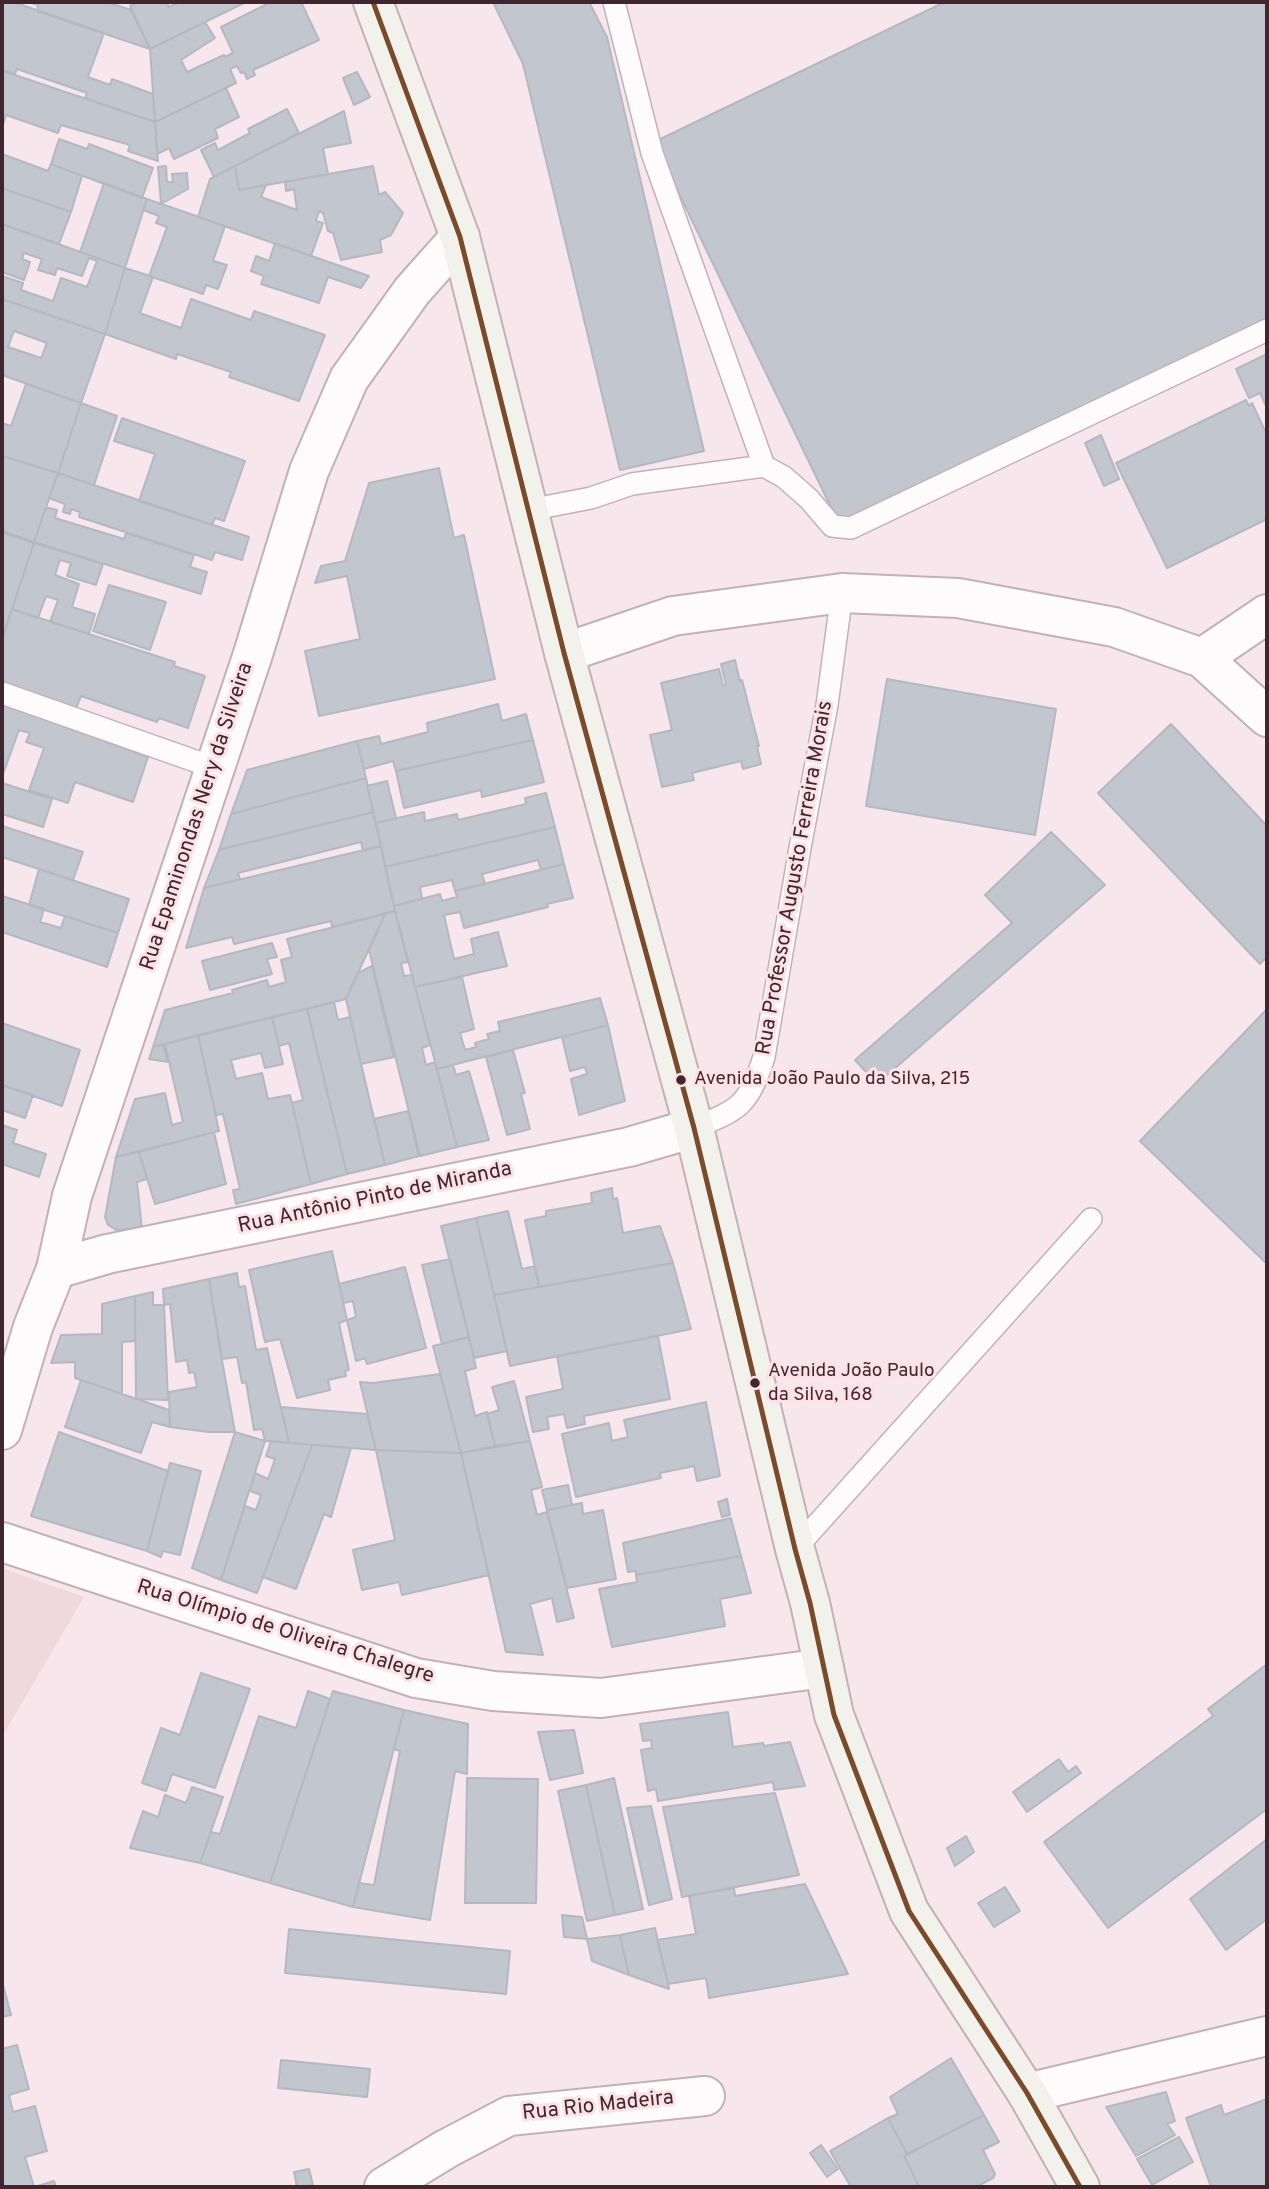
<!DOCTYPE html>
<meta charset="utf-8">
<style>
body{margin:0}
#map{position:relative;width:1269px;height:2189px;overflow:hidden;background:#f7e7ec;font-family:Overpass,sans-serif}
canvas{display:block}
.frame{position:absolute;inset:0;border:4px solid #40262f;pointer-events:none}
</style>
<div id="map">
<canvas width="1269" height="2189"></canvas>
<div class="frame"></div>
</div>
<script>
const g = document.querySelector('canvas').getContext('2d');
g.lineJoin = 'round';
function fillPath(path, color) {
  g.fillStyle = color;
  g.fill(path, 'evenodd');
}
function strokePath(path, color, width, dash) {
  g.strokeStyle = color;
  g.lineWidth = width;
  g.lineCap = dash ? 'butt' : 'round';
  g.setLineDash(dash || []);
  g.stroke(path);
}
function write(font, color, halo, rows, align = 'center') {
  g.font = font + ' Overpass,sans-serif';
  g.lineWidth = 6;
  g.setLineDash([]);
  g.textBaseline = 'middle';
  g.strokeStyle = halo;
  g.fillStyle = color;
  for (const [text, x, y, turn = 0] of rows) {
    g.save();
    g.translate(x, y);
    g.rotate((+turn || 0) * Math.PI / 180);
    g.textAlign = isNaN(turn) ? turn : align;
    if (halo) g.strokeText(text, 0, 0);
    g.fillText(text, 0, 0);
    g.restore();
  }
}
const built = new Path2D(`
 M2 1568 84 1597 2 1737Z`);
const building = new Path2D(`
 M2 2H13L104 33 88 77 110 85 112 79 153 94 155 122 85 98 87 93 17 69 15 74 2 70Z
 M28 2H107L131 10 150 49 37 11 38 5Z
 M138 2H166L169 7 180 2H246L150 49 130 6Z
 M271 2H301L319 40 253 70 255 75 247 79 244 72 241 73 237 66 230 69 236 83 155 122 150 49 205 22 215 38 181 60 187 72 224 55 225 57 233 53 221 27Z
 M493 2H589L607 37 704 451 620 470 523 64Z
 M945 2H1267V320L840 526 654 142Z
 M3 71 155 122 158 161 128 151 130 145 61 125 58 133 6 115 2 128Z
 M357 72 370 97 354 105 343 78Z
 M226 88 239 117 215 129 218 138 174 159 169 148 157 154 155 122Z
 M287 109 299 133 214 177 201 150 215 143 218 150 250 133 248 129Z
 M344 111 351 143 323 148 328 174 239 190 235 166Z
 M59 139 87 149 89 144 153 168 142 198 51 164Z
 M2 154 48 171 51 164 82 176 71 212 2 188Z
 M166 166 167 182H173L172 174 187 173 188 189 161 204 158 167Z
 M235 166 239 190 266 185 261 197 297 210 294 189 286 191 285 182 373 166 379 195 385 192 403 213 391 235 380 240 382 252 341 260 333 233 328 231 323 213 319 211 316 221 323 223 311 256 198 217 210 179Z
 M104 183 147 199 125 268 80 252Z
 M2 188 71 212 59 244 2 224Z
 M147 199 225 226 213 261 227 265 218 289 206 285 203 294 149 276 167 227 156 223 159 216 143 210Z
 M2 224 125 268 105 334 2 299V276L23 283 21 290 53 301 61 278 87 287 97 261 89 258 82 276 57 268 55 275 38 270 42 259 24 253 22 259 30 262 24 280 2 272Z
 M275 243 277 244 369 276 361 288 328 277 319 303 261 284 264 276 251 271 256 256 269 261Z
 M125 268 153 277 140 313 181 328 191 299 251 320 254 311 325 335 299 401 229 377 231 372 177 354 176 359 105 334Z
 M2 299 105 334 81 403 2 375ZM14 331 47 343 41 358 8 347Z
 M1267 354V408L1260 393 1249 398 1236 369Z
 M26 384 81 403 58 473 2 456V423L11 426Z
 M1246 400 1249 406 1252 403 1267 435V519L1167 568 1116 463Z
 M81 403 117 416 94 485 58 473Z
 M122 418 245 461 224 521 215 518 212 525 139 501 155 454 114 441Z
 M1101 435 1119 479 1104 486 1085 443Z
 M2 456 58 473 34 542 2 531Z
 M439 468 454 538 464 535 495 679 319 716 305 651 360 639 347 576 315 583 321 566 345 561 369 483Z
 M58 473 249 537 242 560 215 552 212 560 79 517 80 512 71 509 70 514 63 512 65 504 49 498Z
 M46 507 57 510 55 518 124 539 126 533 194 555 190 567 207 572 201 594 34 542Z
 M2 532 34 543 2 639Z
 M34 543 103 564 96 585 67 576 71 563 60 560 55 575 79 584 72 607 95 614 89 634 50 622 58 600 46 596 38 618 12 609Z
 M109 585 166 602 150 650 93 631Z
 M12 609 175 662 174 666 205 676 188 728 159 718 157 722 81 696 76 709 2 683V639Z
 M735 660 740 681 742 680 759 746H757L761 764 743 769 741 761 692 773 694 780 662 787 650 735 672 730 661 683 719 669 723 686 726 685 721 664Z
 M887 679 1056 709 1035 835 866 806Z
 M2 703 148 757 133 802 75 782 68 803 29 790 44 748 26 742 30 733 19 730 2 777Z
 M498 704 502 721 526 714 533 740 396 771 393 761 364 769 357 741 379 736 381 744 428 732 427 723Z
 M1171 724 1267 826V957L1260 964 1098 793Z
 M533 740 544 782 482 797 481 790 404 808 396 771Z
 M357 741 366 778 231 814 247 770Z
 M366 778 373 812 219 850 231 814Z
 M387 781 396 818 376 823 367 786Z
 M2 783 52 799 43 827 2 814Z
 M546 793 555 827 385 867 376 823 424 812 425 821 457 814 458 820 526 804 525 798Z
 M373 812 381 846 363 851 361 842 238 873 240 879 204 888 219 850Z
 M2 826 83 852 73 880 2 857Z
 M555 827 564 864 541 870 538 860 482 874 485 884 455 891 452 880 420 887 422 899 394 906 385 867Z
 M1051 832 1105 885 877 1084 855 1060 1012 923 985 895Z
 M381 846 395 911 332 927 331 921 234 944 232 937 186 948 204 888Z
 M564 864 573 898 547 904 548 907 464 928 460 912 444 915 454 959 474 954 471 939 498 932 507 966 415 987 394 906 440 894 442 901 457 897 455 891Z
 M39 869 129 899 118 933 29 905Z
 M2 896 44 909 40 922 61 928 65 916 118 933 107 967 2 932Z
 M395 911 408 962 401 963 404 976 412 975 430 1045 422 1048 426 1065 435 1062 457 1147 420 1156 369 950 385 914Z
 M385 914 346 999 153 1047 165 1010 233 993 232 990 267 980 269 987 286 982 281 960 292 957 287 939Z
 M272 943 277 957 267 959 272 974 210 990 202 961Z
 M372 966 394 1057 361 1064 346 999 358 973Z
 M462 977 474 1029 460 1033 465 1050 476 1047 475 1043 489 1039 487 1034 500 1031 498 1022 600 998 608 1025 437 1069 415 987Z
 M334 1002 338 1020 350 1017 385 1165 347 1174 307 1009Z
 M307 1009 347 1174 311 1184 292 1103 303 1100 289 1043 279 1046 272 1017Z
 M1267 1009V1264L1140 1141Z
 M272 1017 283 1064 265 1068 261 1053 231 1060 236 1079 262 1073 268 1099 290 1095 311 1184 236 1204 233 1190 240 1189 223 1114 216 1115 198 1035Z
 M2 1023 80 1050 62 1106 2 1085Z
 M608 1025 625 1101 579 1115 571 1079 587 1074 585 1067 570 1071 562 1037Z
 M198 1035 219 1131 116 1157 135 1099 165 1093 172 1125 183 1122 165 1044Z
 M163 1044 168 1062 149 1059 153 1047Z
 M513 1050 525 1093 521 1094 530 1129 507 1135 486 1057Z
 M453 1065 456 1075 469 1071 489 1140 457 1147 437 1069Z
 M2 1085 33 1095 25 1118 2 1110Z
 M408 1111 419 1156 385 1165 374 1119Z
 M2 1125 17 1130 13 1143 46 1154 39 1177 2 1164Z
 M214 1132 226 1184 155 1204 139 1152Z
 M139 1152 147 1179 137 1182 142 1229 116 1230 108 1225 105 1217 116 1157Z
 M612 1188 613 1199 617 1198 623 1233 660 1226 673 1263 539 1287 525 1220 546 1216V1211L592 1203 591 1193Z
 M508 1211 522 1269 535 1266 539 1287 494 1295 476 1218Z
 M476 1218 507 1351 474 1358 441 1226Z
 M332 1251 347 1320 339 1323 349 1370 345 1371 346 1376 328 1380 330 1390 297 1398 280 1339 265 1342 249 1270Z
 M450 1259 469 1337 442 1344 422 1265Z
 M673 1263 691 1329 510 1366 494 1295Z
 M405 1267 426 1348 367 1364 365 1358 356 1361 347 1320 356 1317 353 1301 343 1303 339 1284Z
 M237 1273 239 1287 245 1286 256 1350 267 1348 289 1443 265 1441 262 1429 254 1430 246 1382 242 1383 237 1357 222 1359 209 1279Z
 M209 1279 219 1344 235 1432H208L170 1427 169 1392 197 1387 194 1372 189 1373 187 1360 176 1362 170 1304 164 1305 163 1289Z
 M153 1292V1305H164L168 1400 136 1399 135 1296Z
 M135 1296V1341L122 1342V1394L75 1378V1362L51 1363 61 1335 102 1334V1304Z
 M658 1336 670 1399 584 1416 585 1424 567 1428 564 1414 547 1417 549 1429 533 1432 526 1397 563 1389 557 1356Z
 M469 1337 476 1368 465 1371 475 1416 487 1412 495 1446 461 1453 433 1346Z
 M440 1374 461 1453 376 1450 360 1382 373 1383Z
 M81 1380 169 1410 170 1427 152 1422 141 1453 65 1427Z
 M514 1381 530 1441 495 1446 487 1414 499 1410 492 1387Z
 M706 1402 720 1476 697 1481 694 1466 660 1473 661 1478 576 1497 562 1434 609 1423 612 1441 628 1437 624 1420Z
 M281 1407 367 1414 376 1450 289 1443Z
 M59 1432 168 1471 147 1551 31 1516Z
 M235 1432 265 1441 221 1580 192 1568Z
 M271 1441 312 1445 257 1593 221 1580 245 1506 256 1510 261 1495 250 1491 255 1473 268 1479 275 1459 266 1456Z
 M530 1441 542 1487 531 1490 537 1515 547 1512 574 1618 557 1622 552 1598 530 1604 543 1655 506 1652 461 1453Z
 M312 1445 351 1448 331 1517 324 1514 296 1589 263 1577Z
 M376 1450 461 1453 489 1575 402 1595 399 1582 362 1590 353 1550 395 1540Z
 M170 1463 201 1471 180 1555 163 1551 161 1557 147 1551Z
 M568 1485 572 1505 547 1510 542 1490Z
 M727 1499 730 1515 722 1517 718 1502Z
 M582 1503 583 1514 603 1510 616 1579 567 1588 547 1510Z
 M731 1518 741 1556 636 1575V1571L628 1572 623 1543Z
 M741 1556 751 1593 720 1599 725 1626 612 1647 599 1589 637 1582 636 1575Z
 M1267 1664V1809L1108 1928 1044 1842 1213 1716 1208 1709Z
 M201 1673 250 1689 215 1788 172 1774 166 1791 142 1783 161 1728 180 1735Z
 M308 1691 330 1699 270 1883 200 1863 211 1832 220 1834 259 1716 296 1728Z
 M333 1691 404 1710 353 1907 270 1883Z
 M404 1710 468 1724 467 1774 455 1771 430 1920 353 1907 359 1883 374 1885 400 1751 394 1749Z
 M728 1712 733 1747 763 1743 764 1746 790 1742 805 1786 774 1790 773 1782 658 1801 656 1789 648 1791 641 1750 652 1748 651 1740 643 1741 640 1724Z
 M574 1730 583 1773 550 1780 538 1732Z
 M1059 1759 1068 1772 1076 1766 1081 1773 1027 1812 1013 1792Z
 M467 1778 538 1779 536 1903H465Z
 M614 1778 643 1909 615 1915 586 1785Z
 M586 1785 615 1915 587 1921 558 1791Z
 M192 1787 223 1797 200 1863 130 1848 143 1811 158 1817 165 1795 186 1803Z
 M775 1793 799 1875 682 1897 663 1807Z
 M651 1806 672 1899 649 1905 627 1808Z
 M966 1836 974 1852 955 1866 947 1848Z
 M1267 1839V1919L1226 1950 1190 1899Z
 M805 1884 848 1974 709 1998 706 1978 668 1984 657 1940 696 1934 689 1896 734 1888 735 1896Z
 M1005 1887 1020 1911 994 1927 978 1903Z
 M562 1915 582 1917 587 1939 564 1937Z
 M655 1928 668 1984 669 1989 629 1975 620 1935Z
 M289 1929 510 1951 506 1994 285 1973Z
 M620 1935 629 1975 592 1961 587 1939Z
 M2 1981 11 2015 2 2017Z
 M17 2045 29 2089 9 2095 13 2112 35 2106 47 2151 25 2157 34 2187 54 2181 56 2187H2V2049Z
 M951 2058 984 2115 907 2154 888 2118 898 2114 890 2097Z
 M281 2060 370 2069 367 2097 278 2088Z
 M1166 2092 1175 2121 1167 2124 1175 2135 1136 2156 1106 2107Z
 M1267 2099V2187H1211L1186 2118 1221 2105 1224 2115Z
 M984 2115 999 2142 983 2150 995 2174 993 2178 976 2187H919L904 2156Z
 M888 2118 907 2154 904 2156 919 2187H851L830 2151Z
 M1179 2137 1193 2162 1152 2185 1137 2159Z
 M821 2145 838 2169 827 2177 810 2153Z
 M309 2169 313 2185 297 2187 294 2172Z`);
const lane = new Path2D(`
 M614 2 652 153 764 466
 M529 510 591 498 632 484 764 466 784 477 809 499 832 526 851 528 1267 330
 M2 693 215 768
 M694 1128C740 1109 748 1106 764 1057L800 848 827 705 842 593
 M795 1549 1091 1219`);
const street = new Path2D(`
 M564 653 673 616 842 593 958 598 1114 627 1202 658 1267 717
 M1202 658 1267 614
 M56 1269 107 1254 629 1147 694 1128
 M2 1430 33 1327 56 1269 72 1196 253 654 309 471 349 379 412 291 460 237
 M2 1542 416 1678 493 1691 601 1698 824 1668
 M1027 2093 1267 2036
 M384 2187 446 2149 509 2116 705 2096`);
const secondary = new Path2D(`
 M373 2 460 237 564 653 694 1128 795 1549 810 1603 834 1715 909 1911 1027 2093 1080 2187`);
const bus1 = new Path2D(`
 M373 2 460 237 564 653 694 1128 795 1549 810 1603 834 1715 909 1911 1027 2093 1080 2187`);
const markers = [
 [681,1080,6,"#40262f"],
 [755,1383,6,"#40262f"]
];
const busNames = [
 ["Avenida João Paulo da Silva, 215",694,1080],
 ["Avenida João Paulo",768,1372],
 ["da Silva, 168",768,1396]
];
const streetNames = [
 ["Rua Epaminondas Nery da Silveira",198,817,-72],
 ["Rua Professor Augusto Ferreira Morais",796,878,-80],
 ["Rua Antônio Pinto de Miranda",375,1199,-12],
 ["Rua Olímpio de Oliveira Chalegre",285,1633,17],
 ["Rua Rio Madeira",598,2107,-6]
];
fillPath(built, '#f0d8df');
fillPath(building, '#c2c6cf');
strokePath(building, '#b4b8c1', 2);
strokePath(lane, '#c4b1b8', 24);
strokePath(street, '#c4b1b8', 42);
strokePath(secondary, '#c4b1b8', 42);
strokePath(lane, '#fefbfc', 21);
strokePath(street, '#fefbfc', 38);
strokePath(secondary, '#f3f1ec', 38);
strokePath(bus1, '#7a4b2a', 5);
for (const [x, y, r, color] of markers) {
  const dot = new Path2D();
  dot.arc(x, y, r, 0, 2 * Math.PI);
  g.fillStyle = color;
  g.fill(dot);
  strokePath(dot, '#fde1e9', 2.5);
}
write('19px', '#40262f', '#fde1e9', busNames, 'left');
write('21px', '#40262f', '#fde1e9', streetNames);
</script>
